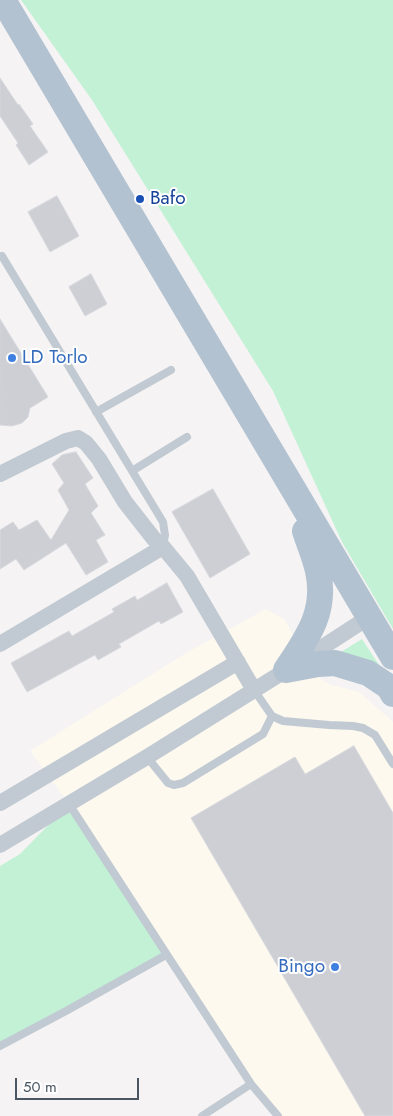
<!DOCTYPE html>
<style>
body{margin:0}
#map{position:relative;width:393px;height:1116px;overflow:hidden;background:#f5f3f3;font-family:Jost,sans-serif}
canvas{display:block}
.scale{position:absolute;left:15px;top:1078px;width:124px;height:22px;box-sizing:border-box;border:2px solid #4a5661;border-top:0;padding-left:6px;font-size:15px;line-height:18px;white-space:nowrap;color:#4a5661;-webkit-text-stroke:4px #fff;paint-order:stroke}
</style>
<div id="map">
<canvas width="393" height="1116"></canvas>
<div class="scale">50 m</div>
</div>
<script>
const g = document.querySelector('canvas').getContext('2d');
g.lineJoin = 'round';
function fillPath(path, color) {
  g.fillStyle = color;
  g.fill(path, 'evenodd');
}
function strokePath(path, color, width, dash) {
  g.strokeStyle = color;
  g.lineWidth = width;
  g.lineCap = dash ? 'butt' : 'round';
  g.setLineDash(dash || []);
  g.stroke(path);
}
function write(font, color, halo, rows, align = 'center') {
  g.font = font + ' Jost,sans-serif';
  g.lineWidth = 4;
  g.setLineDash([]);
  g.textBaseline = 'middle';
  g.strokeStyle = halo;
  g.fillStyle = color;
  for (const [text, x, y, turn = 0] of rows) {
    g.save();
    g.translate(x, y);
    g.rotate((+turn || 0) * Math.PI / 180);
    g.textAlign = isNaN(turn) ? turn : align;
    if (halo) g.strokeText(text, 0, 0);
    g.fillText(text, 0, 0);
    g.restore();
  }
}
const commercial = new Path2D(`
 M266 609 285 620 315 675 329 684 359 692 393 722V1116H278L251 1084 69 804 30 751 186 653Z`);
const green = new Path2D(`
 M21 0H393V629L342 542 273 391 92 100Z
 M362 639 383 671 336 655Z
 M69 804 166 955 0 1046V866L20 854Z`);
const building = new Path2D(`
 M0 78 18 105 19 104 33 124 30 126 48 152 29 165 16 145 18 143 0 116Z
 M57 196 79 236 50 252 28 212Z
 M91 274 107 304 85 316 69 287Z
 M0 319 48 397 30 408 28 417 22 423 12 426 0 425Z
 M76 452 93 478 85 484 98 506 91 513 105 535 96 540 108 562 86 575 66 543 24 570 16 559 0 569V530L13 522 19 530 37 520 51 540 69 510 58 490 64 483 52 464 62 455Z
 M213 489 250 554 210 578 172 512Z
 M167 583 183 612 161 624 159 621 119 644 121 647 98 660 95 655 27 692 11 663 69 631 72 636 114 612 112 609 135 596 137 600Z
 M354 746 393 813V1116H365L191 818 295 757 305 774Z`);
const service = new Path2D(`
 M2 256 163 522 165 535 163 546
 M96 412 171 370
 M132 471 187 437
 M254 690 272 716 283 721 329 725 353 726 363 728 375 735 393 764
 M147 757 168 783 174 785 183 783 263 734 272 716
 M69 804 251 1084 278 1116
 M0 1046 66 1011 166 955
 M202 1116 251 1084`);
const minor = new Path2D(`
 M0 474 66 441 78 438 86 443 99 459 125 502 154 539 163 547 187 576 254 690
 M0 644 163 547
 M0 803 238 662
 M0 845 147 757 312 654 369 617`);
const primary = new Path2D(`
 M3 0 393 657
 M286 670C307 638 327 612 318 571 315 557 309 544 305 531
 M286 670 318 664 335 663 368 673 389 687 393 694`);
const markers = [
 [140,199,5,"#1a4fb4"],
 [12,358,5,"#3f7fe0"],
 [335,967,5,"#3f7fe0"]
];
const transitNames = [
 ["Bafo",150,199]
];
const shopNames = [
 ["LD Torlo",22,358],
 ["Bingo",325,967,"right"]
];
fillPath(commercial, '#fdf9ef');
fillPath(green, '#c3f1d5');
fillPath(building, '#cdcfd5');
strokePath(building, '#d7d9de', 1);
strokePath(service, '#c1cad2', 8);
strokePath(minor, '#c1cad2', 16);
strokePath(primary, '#b3c2d1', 26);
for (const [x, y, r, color] of markers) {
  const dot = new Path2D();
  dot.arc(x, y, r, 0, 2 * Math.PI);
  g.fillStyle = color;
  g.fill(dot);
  strokePath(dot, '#fff', 2);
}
write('19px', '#164399', '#fff', transitNames, 'left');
write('19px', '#366cbe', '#fff', shopNames, 'left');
</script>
